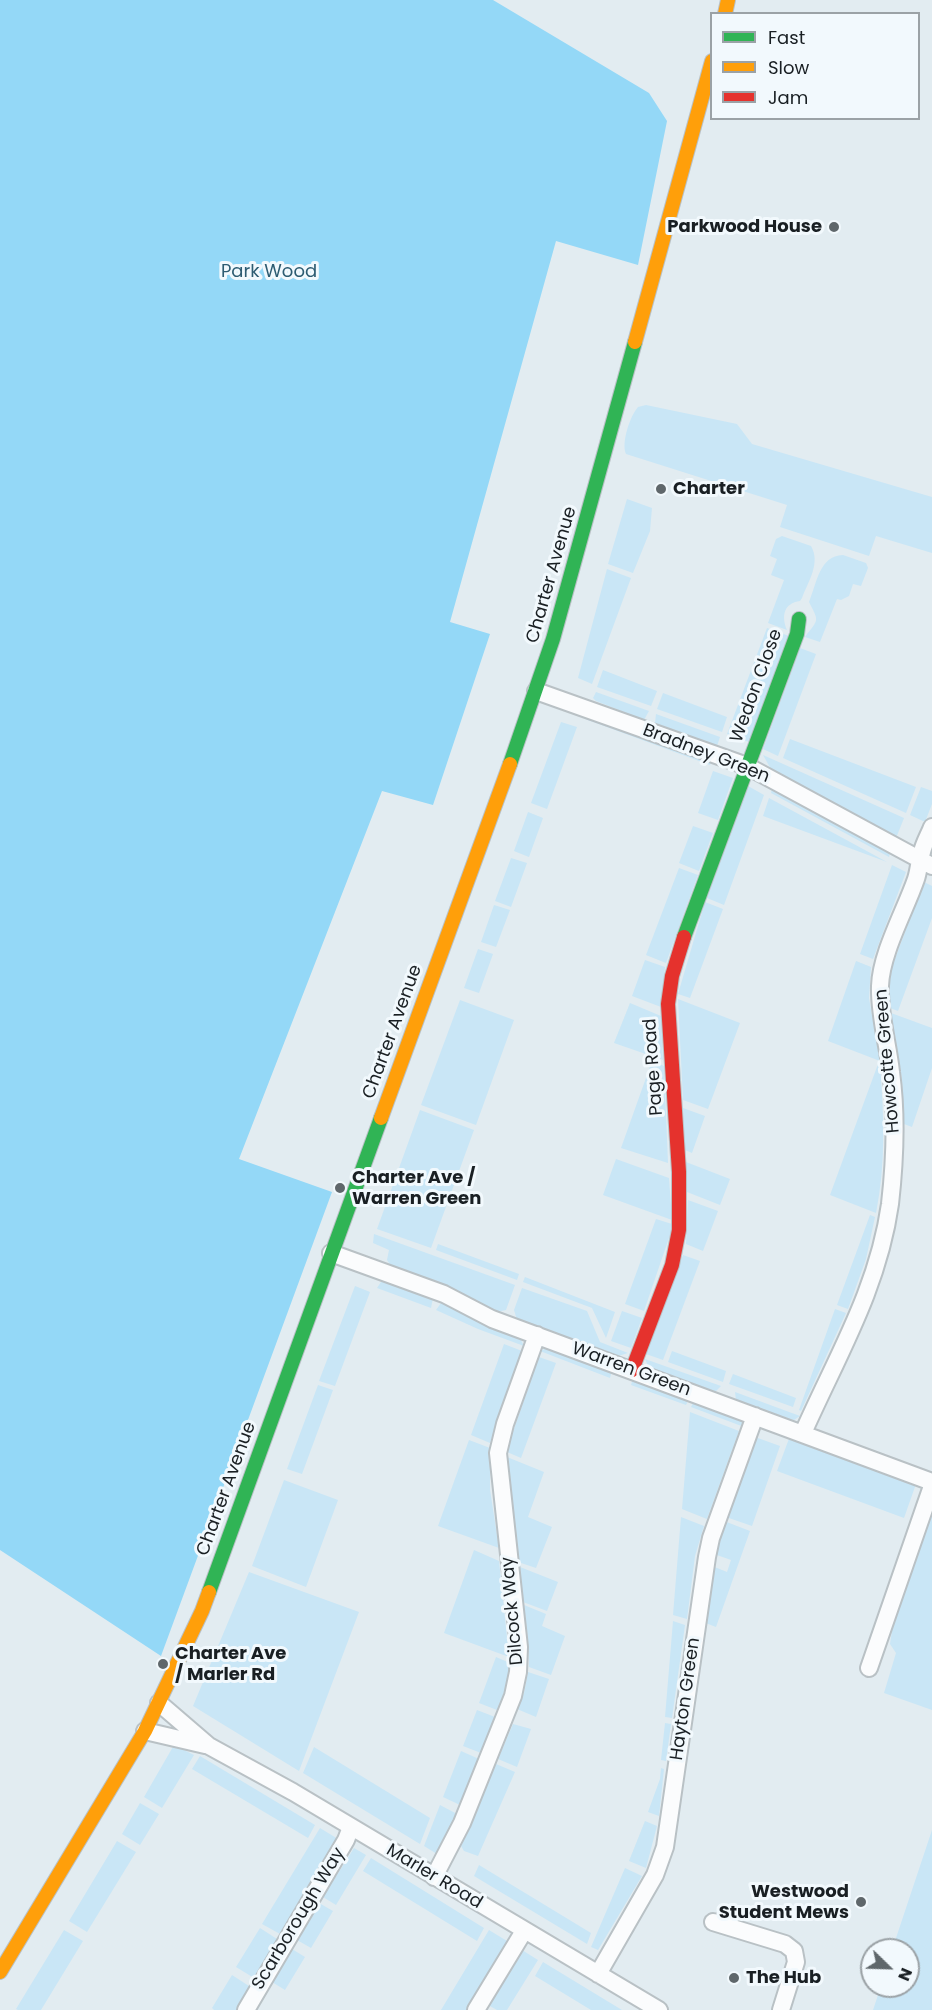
<!DOCTYPE html>
<style>
body{margin:0}
#map{position:relative;width:932px;height:2010px;overflow:hidden;background:#e2ecf1;font-family:Poppins,sans-serif}
canvas{display:block}
.legend{position:absolute;left:710px;top:12px;width:210px;height:108px;box-sizing:border-box;background:#f2f9fd;border:2px solid #9ba2a6;margin:0;padding:8px 10px;list-style:none;font-size:18px;color:#191f23}
.legend li{display:flex;align-items:center;gap:12px;height:30px}
.legend b{width:30px;border:2px solid #9ba2a6}
.north{position:absolute;left:860px;top:1938px;width:60px;height:60px;box-sizing:border-box;background:#f2f9fd;border:2px solid #9ba2a6;border-radius:50%;rotate:113deg;font-size:16px;font-weight:700;line-height:24px;text-align:center;color:#191f23}
.north::after{content:'';display:block;margin:auto;width:21px;height:27px;background:#5f676b;clip-path:polygon(50% 0,100% 100%,50% 72%,0 100%)}
</style>
<div id="map">
<canvas width="932" height="2010"></canvas>
<ul class="legend">
<li><b style="height:8px;background:#30b455"></b>Fast</li>
<li><b style="height:8px;background:#ff9f0a"></b>Slow</li>
<li><b style="height:8px;background:#e5322d"></b>Jam</li>
</ul>
<div class="north">N</div>
</div>
<script>
const g = document.querySelector('canvas').getContext('2d');
g.lineJoin = 'round';
function fillPath(path, color) {
  g.fillStyle = color;
  g.fill(path, 'evenodd');
}
function strokePath(path, color, width, dash) {
  g.strokeStyle = color;
  g.lineWidth = width;
  g.lineCap = dash ? 'butt' : 'round';
  g.setLineDash(dash || []);
  g.stroke(path);
}
function write(font, color, halo, rows, align = 'center') {
  g.font = font + ' Poppins,sans-serif';
  g.lineWidth = 6;
  g.setLineDash([]);
  g.textBaseline = 'middle';
  g.strokeStyle = halo;
  g.fillStyle = color;
  for (const [text, x, y, turn = 0] of rows) {
    g.save();
    g.translate(x, y);
    g.rotate((+turn || 0) * Math.PI / 180);
    g.textAlign = isNaN(turn) ? turn : align;
    if (halo) g.strokeText(text, 0, 0);
    g.fillText(text, 0, 0);
    g.restore();
  }
}
const green = new Path2D(`
 M646 405 737 424 752 444 932 497V553L876 536 869 556 780 527 787 505 626 454C621 443 630 416 638 407Z
 M627 499 652 508 650 531 633 573 608 564Z
 M782 536 811 546C821 563 808 582 802 598L800 601C784 603 781 616 787 630L768 623 784 580 771 575 777 559 770 556 776 539Z
 M843 555 866 563 868 568 861 586 853 584 849 596 841 600 837 599 820 642 805 637C818 619 820 623 809 602 817 583 819 556 843 555Z
 M607 569 631 578 592 684 578 678Z
 M767 628 789 636 749 742 727 734Z
 M800 648 816 654 778 756 763 749Z
 M603 670 657 691 651 706 597 687Z
 M596 692 649 711 644 720 596 701 593 698Z
 M663 693 727 717 722 732 657 709Z
 M656 714 720 737 717 746 655 723Z
 M586 717 711 762 710 765 585 719Z
 M561 722 577 727 547 809 531 803Z
 M790 739 916 787 906 813 783 758Z
 M763 755 904 818 896 838 772 771Z
 M713 771 733 778 718 820 698 813Z
 M748 786 764 795 724 905 707 898Z
 M921 787 932 791V804L925 822 910 815Z
 M772 789 890 853 889 857 771 793Z
 M769 798 887 862 763 816Z
 M528 812 543 818 529 857 514 851Z
 M693 826 713 833 699 871 679 863Z
 M511 858 527 863 511 907 495 901Z
 M892 865 906 872 873 959 860 954Z
 M679 868 698 875 666 963 646 955Z
 M924 882 932 886V918L898 1011 890 1008 888 987 891 969Z
 M705 902 723 909 690 998 678 994Z
 M494 905 510 910 496 947 481 942Z
 M478 949 493 954 479 993 464 988Z
 M645 960 665 967 661 1007 632 996Z
 M856 961 871 967 869 998 880 1061 828 1041Z
 M678 999 740 1023 708 1109 683 1100Z
 M460 1000 514 1020 476 1125 421 1105Z
 M630 1003 661 1016 663 1060 614 1043Z
 M891 1013 932 1028V1068L912 1127 904 1124 902 1079Z
 M652 1061 664 1066 668 1163 621 1148Z
 M878 1064 880 1065C884 1115 886 1164 876 1213L830 1195Z
 M683 1108 705 1116 692 1153 685 1150Z
 M420 1110 474 1130 431 1248 377 1229Z
 M616 1159 669 1178 672 1220 603 1195Z
 M686 1162 730 1179 720 1205 687 1192Z
 M688 1200 718 1211 703 1251 686 1244Z
 M870 1215 875 1217 866 1259 848 1309 837 1305Z
 M656 1219 672 1224 671 1232 644 1311 625 1304Z
 M374 1234 515 1285 506 1310 497 1312 452 1288 391 1266 387 1260 389 1250 373 1243Z
 M438 1244 519 1274 517 1280 436 1250Z
 M683 1255 700 1261 663 1360 646 1354Z
 M525 1277 615 1312 606 1338 592 1308 523 1282Z
 M385 1281 433 1298 431 1308 377 1288 381 1282Z
 M355 1286 370 1292 335 1386 319 1381Z
 M522 1288 587 1311 600 1342 628 1353 618 1356 517 1320 514 1310Z
 M441 1303H445L494 1329 520 1338 524 1346 478 1329 436 1310Z
 M835 1309 846 1313 801 1411 799 1410Z
 M622 1311 642 1318 631 1348 611 1341Z
 M504 1344 522 1351 490 1443 471 1435Z
 M549 1347 612 1371 610 1378 540 1351Z
 M672 1351 726 1371 723 1382 668 1362Z
 M539 1357 556 1363 521 1458 507 1452 509 1443Z
 M645 1359 721 1386 715 1392 649 1368Z
 M733 1374 796 1398 793 1407 729 1384Z
 M633 1378 689 1399 686 1405 631 1385Z
 M318 1385 333 1390 302 1474 287 1469Z
 M735 1392 800 1416 794 1420 790 1419 736 1400Z
 M694 1401 741 1419 744 1427 691 1407Z
 M690 1412 739 1431 707 1519 682 1509Z
 M790 1436 916 1484 904 1518 777 1471Z
 M755 1437 780 1446 752 1526 726 1517Z
 M469 1440 490 1448V1490L499 1548 438 1526Z
 M507 1457 544 1472 528 1517 552 1527 536 1568 518 1562Z
 M284 1480 338 1500 306 1587 252 1566Z
 M932 1514V1710L884 1693 896 1653 890 1644 894 1617 927 1519Z
 M681 1517 704 1526 695 1556 687 1619 673 1615Z
 M724 1521 750 1531 716 1627 703 1622 712 1566 727 1572 731 1560 714 1554Z
 M474 1550 499 1561 509 1657 444 1633Z
 M520 1567 558 1582 547 1611 523 1602Z
 M249 1572 359 1612 299 1771 193 1706Z
 M524 1605 546 1614 542 1626 565 1636 551 1675 529 1667 528 1640Z
 M673 1621 685 1625 672 1718 665 1717Z
 M496 1657 510 1663 507 1685 497 1710 479 1703Z
 M528 1672 549 1679 536 1717 517 1709 524 1693Z
 M477 1710 495 1717 481 1753 463 1746Z
 M665 1723 671 1724 666 1761 661 1760Z
 M513 1724 531 1729 517 1767 498 1759Z
 M174 1745 194 1755 162 1808 144 1797Z
 M314 1747 430 1818 420 1844 303 1773Z
 M461 1751 479 1759 460 1805 443 1797Z
 M200 1756 315 1825 308 1838 192 1769Z
 M496 1764 515 1772 478 1856 464 1851 461 1846Z
 M661 1768 664 1769 659 1816 648 1812 660 1779Z
 M140 1803 159 1814 140 1845 122 1834Z
 M440 1805 457 1814 437 1854 424 1846Z
 M645 1821 657 1826 646 1868 629 1861Z
 M320 1828 338 1839 280 1934 262 1924Z
 M932 1830V2010H873L881 1986H908V1950H892Z
 M117 1841 136 1852 87 1932 69 1921Z
 M354 1848 366 1855 336 1905 323 1897Z
 M371 1858 484 1928 477 1941 363 1871Z
 M479 1865 591 1933 587 1944 474 1876Z
 M625 1868 642 1876 598 1950 591 1947Z
 M319 1903 333 1911 311 1948 297 1940Z
 M260 1928 277 1939 254 1978 236 1967Z
 M64 1930 83 1941 41 2010H18L16 2009Z
 M489 1930 507 1941 467 2010H441Z
 M292 1949 305 1957 285 1990 272 1982Z
 M522 1950 538 1960 507 2010H497L488 2005Z
 M543 1962 622 2010H591L535 1976Z
 M232 1975 249 1986 237 2010H214L212 2008Z`);
const forest = new Path2D(`
 M0 0H493L649 93 667 121 638 265 556 241 450 622 490 634 433 805 382 791 239 1159 332 1192 161 1656 0 1550Z`);
const street = new Path2D(`
 M536 691 747 766 932 866
 M331 1253 444 1294 492 1319 932 1482
 M803 1433C837 1356 878 1289 890 1204 895 1160 897 1116 891 1072 888 1044 879 1015 880 986 881 953 905 911 916 879 919 870 919 861 922 852 924 843 929 835 932 827
 M869 1668 932 1486
 M159 1703 209 1746 293 1792 659 2010
 M145 1731 205 1745
 M434 1877 462 1823 513 1696 518 1672 519 1647 498 1453 505 1424 537 1335
 M713 1922 785 1944 794 1951 796 1962 781 2010
 M598 1974 655 1875 665 1847 707 1557 711 1538 755 1416
 M246 2010 346 1840 351 1827
 M476 2010 524 1931`);
const fast = new Path2D(`
 M510 764 553 639 635 342
 M684 937 797 634 799 619
 M209 1592 381 1118`);
const slow = new Path2D(`
 M725 14 728 0
 M635 342 712 61
 M381 1118 510 764
 M0 1972 145 1731 202 1611 209 1592`);
const jam = new Path2D(`
 M632 1370 672 1265 679 1230V1172L668 1004 672 976 684 937`);
const markers = [
 [834,227,6,"#5f676b"],
 [661,489,6,"#5f676b"],
 [340,1188,6,"#5f676b"],
 [163,1664,6,"#5f676b"],
 [861,1902,6,"#5f676b"],
 [734,1978,6,"#5f676b"]
];
const poiNames = [
 ["Parkwood House",822,227,"right"],
 ["Charter",673,489],
 ["Charter Ave /",352,1178],
 ["Warren Green",352,1199],
 ["Charter Ave",175,1654],
 ["/ Marler Rd",175,1675],
 ["Westwood",849,1892,"right"],
 ["Student Mews",849,1913,"right"],
 ["The Hub",746,1978]
];
const parkNames = [
 ["Park Wood",269,272]
];
const streetNames = [
 ["Charter Avenue",552,575,-74],
 ["Wedon Close",757,686,-70],
 ["Bradney Green",706,754,21],
 ["Charter Avenue",393,1032,-70],
 ["Howcotte Green",888,1061,-95],
 ["Page Road",654,1067,-94],
 ["Warren Green",631,1370,20],
 ["Charter Avenue",227,1489,-70],
 ["Dilcock Way",513,1611,-95],
 ["Hayton Green",686,1699,-82],
 ["Marler Road",434,1877,31],
 ["Scarborough Way",299,1919,-59]
];
fillPath(green, '#c9e6f6');
fillPath(forest, '#94d8f7');
strokePath(street, '#b9c1c5', 20);
strokePath(fast, '#b9c1c5', 16);
strokePath(slow, '#b9c1c5', 16);
strokePath(jam, '#b9c1c5', 16);
strokePath(street, '#fbfcfd', 16);
strokePath(fast, '#30b455', 14);
strokePath(slow, '#ff9f0a', 14);
strokePath(jam, '#e5322d', 14);
for (const [x, y, r, color] of markers) {
  const dot = new Path2D();
  dot.arc(x, y, r, 0, 2 * Math.PI);
  g.fillStyle = color;
  g.fill(dot);
  strokePath(dot, '#f2f9fd', 2);
}
write('bold 18px', '#191f23', '#f2f9fd', poiNames, 'left');
write('18px', '#2d5c72', '#f2f9fd', parkNames);
write('18px', '#191f23', '#f2f9fd', streetNames);
</script>
